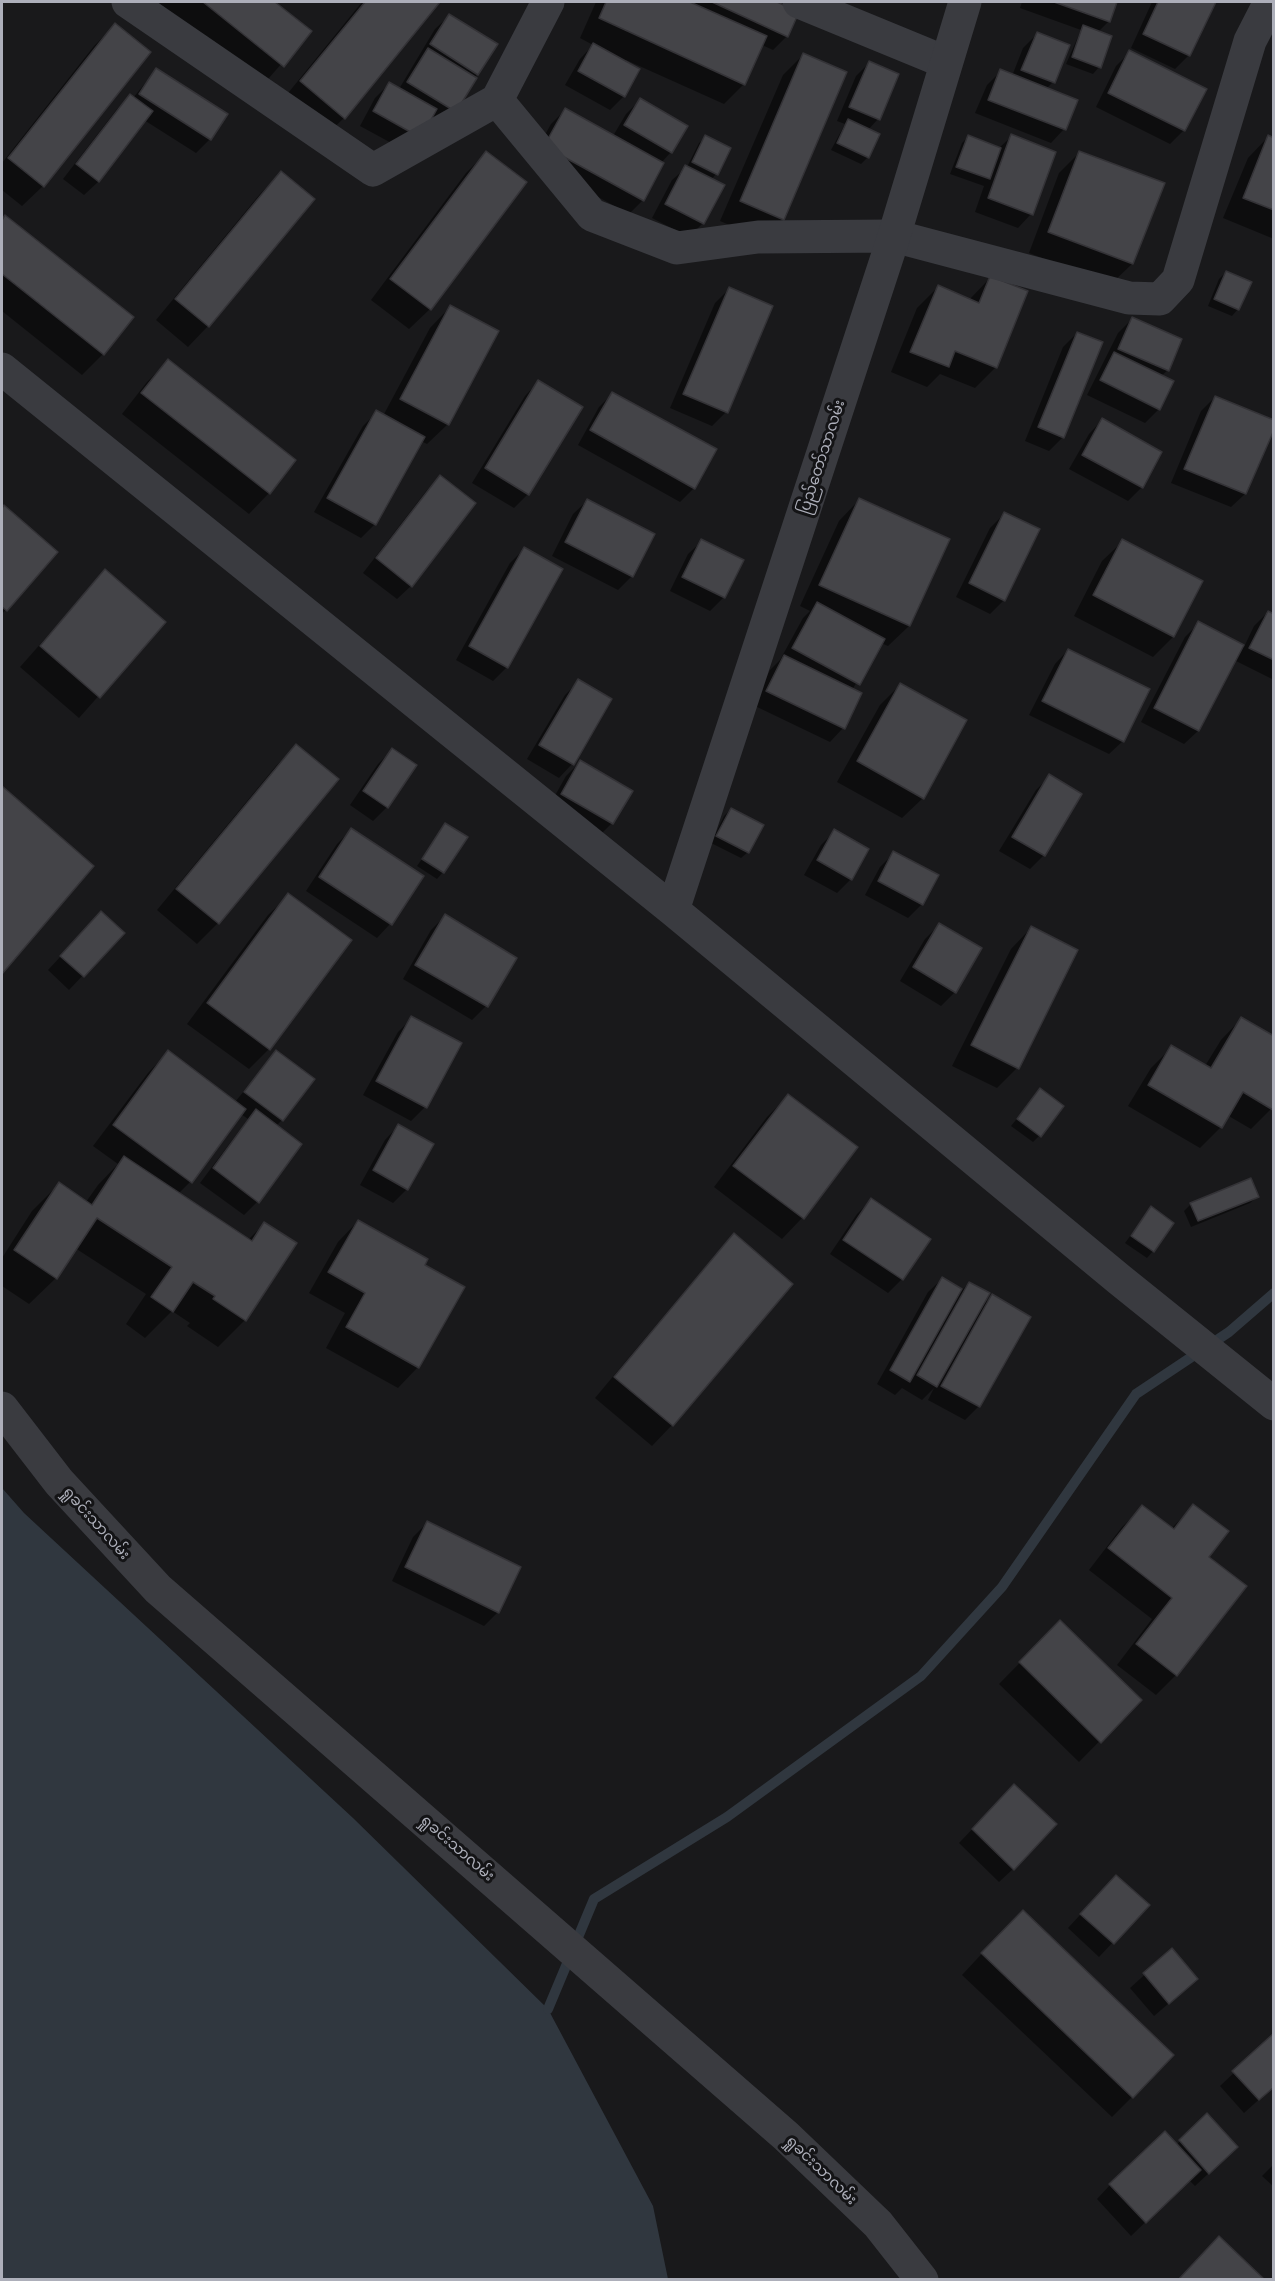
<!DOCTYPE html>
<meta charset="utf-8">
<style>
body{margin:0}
#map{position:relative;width:1275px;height:2281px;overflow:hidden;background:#19191b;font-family:Raleway,sans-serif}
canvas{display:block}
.frame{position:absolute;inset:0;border:3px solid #adafba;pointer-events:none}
</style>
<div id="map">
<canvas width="1275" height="2281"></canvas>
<div class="frame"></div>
</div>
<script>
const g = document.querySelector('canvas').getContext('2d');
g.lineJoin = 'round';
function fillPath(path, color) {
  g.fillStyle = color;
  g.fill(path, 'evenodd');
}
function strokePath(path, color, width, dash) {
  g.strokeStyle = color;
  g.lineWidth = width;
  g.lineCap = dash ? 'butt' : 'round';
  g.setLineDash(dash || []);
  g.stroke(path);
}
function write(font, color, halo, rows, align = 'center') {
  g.font = font + ' Raleway,"Noto Sans Myanmar",sans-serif';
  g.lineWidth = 6;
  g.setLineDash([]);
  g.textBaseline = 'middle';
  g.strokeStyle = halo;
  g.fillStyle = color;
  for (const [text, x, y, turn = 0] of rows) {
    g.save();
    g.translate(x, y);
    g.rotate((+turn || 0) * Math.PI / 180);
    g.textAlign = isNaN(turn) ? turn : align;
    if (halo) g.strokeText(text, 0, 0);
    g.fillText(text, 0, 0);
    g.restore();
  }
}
const water = new Path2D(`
 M2 1488 24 1513 353 1818 548 2009 653 2206 668 2279H2Z`);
const shadow = new Path2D(`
 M157 2H273L310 31 262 86Z
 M362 2H438L344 118 323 138 280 103Z
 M596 2H774L798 13 787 36 773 50 762 45 744 84 724 104 626 60 624 96 610 110 565 85 580 59 593 45 580 38Z
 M1022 2H1116L1109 21 1098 32 1099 67 1093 74 1066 64 1081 30 1020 8Z
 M1152 2H1214L1189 55 1175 69 1131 48Z
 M449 16 477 74 455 111 406 151 360 126 375 98 389 84 399 89 435 29Z
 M115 25 43 186 22 206 2 190V163L94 46Z
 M1037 34 1053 82 1046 89 1064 129 1051 143 975 113 987 85 1001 71 1012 76 1023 48Z
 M1130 52 1184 130 1170 144 1096 107 1116 66Z
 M803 55 783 219 762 239 720 221 783 75Z
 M869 63 878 119 868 130V157L861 164 831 150 845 124 837 121 856 76Z
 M156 70 226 114 210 139 196 153 144 120 98 182 84 195 63 179 117 109 130 96 133 98Z
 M640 100 671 152 661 163 643 200 629 214 531 160 551 124 565 110 613 136 626 114Z
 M1012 136 1031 214 1018 228 975 212 984 186 950 174 962 143 968 137 999 148Z
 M706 137 716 174 711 180 723 186 703 223 689 237 652 218 672 180 687 167 699 143Z
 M1268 137 1274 139V239L1223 218 1248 158Z
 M1080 152 1132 264 1111 284 1029 253 1059 173Z
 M486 153 430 309 409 329 371 300 466 173Z
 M281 173 208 326 188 347 156 320 260 194Z
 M5 217 103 354 82 375 2 311V221Z
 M1226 272 1238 309 1232 316 1208 306 1219 279Z
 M990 278 996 367 975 388 940 374 927 387 891 372 917 308 938 287 969 300Z
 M729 289 726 412 712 426 670 408 715 303Z
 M450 307 448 424 427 444 421 441 375 524 361 538 314 512 363 426 377 412 383 416 430 328Z
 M1132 319 1168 370 1161 376 1159 409 1145 423 1087 395 1118 333Z
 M1077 333 1063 437 1049 451 1025 441 1063 347Z
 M168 361 269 493 249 514 122 414 147 382Z
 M538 382 528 494 514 508 472 483 525 396Z
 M613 393 694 488 680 502 578 445 599 407Z
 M1215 397 1274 426 1245 494 1231 507 1171 483 1201 411Z
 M1102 420 1142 487 1128 501 1069 469 1089 434Z
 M441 477 411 586 397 599 363 573 427 490Z
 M859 500 948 540 909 626 888 646 881 643 852 690 860 694 843 728 830 742 753 705 770 670 780 660 803 618 810 611 800 606 839 521Z
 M587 501 632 576 618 590 552 556 573 514Z
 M4 507 56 552 2 614V510Z
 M1004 514V600L990 614 956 597 990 528Z
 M702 541 724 597 710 611 670 591 688 554Z
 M1123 541 1201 581 1173 637 1153 657 1074 616 1102 561Z
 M524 549 561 570 507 667 493 681 456 660 510 563Z
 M105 571 164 622 79 718 20 667Z
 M1268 612 1274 615V680L1234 660 1198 731 1184 744 1141 722 1185 637 1199 623 1244 647 1254 626Z
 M1068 650 1123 741 1109 754 1029 715 1055 664Z
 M579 681 610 700 572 764 559 778 527 759 565 695Z
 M900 685 923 798 902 818 837 782 880 705Z
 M296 746 337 779 218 923 197 944 157 910 276 766Z
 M392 750 387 807 373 821 350 805 378 764Z
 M580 762 612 823 598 837 548 808 566 776Z
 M1050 776 1044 855 1030 869 999 851 1036 790Z
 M2 788 92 866 2 972Z
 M731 809 748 852 741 858 711 843 724 816Z
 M446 825 443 872 437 879 417 866Z
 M351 830 390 924 377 938 306 891 337 844Z
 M835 831 851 879 837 893 804 875 821 845Z
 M894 853 937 876 922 904 908 918 865 895 880 867Z
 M289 895 269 1049 249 1069 187 1024 268 915Z
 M445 916 515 958 486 1006 472 1020 403 979 431 930Z
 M939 925 955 992 941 1006 900 981 925 939Z
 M88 927 123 933 69 990 48 970Z
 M1031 928 1017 1068 997 1088 952 1066 1011 949Z
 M412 1018 460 1044 425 1107 411 1121 363 1095 398 1032Z
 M1241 1019 1274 1038V1106L1251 1129 1227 1115 1221 1127 1200 1148 1128 1106 1151 1068 1172 1047 1205 1066 1221 1040Z
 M168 1052 235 1102 276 1052 282 1120 276 1126 257 1202 244 1215 200 1183 248 1119 241 1114 190 1182 178 1194 248 1240 264 1224 245 1320 218 1347 187 1326 190 1323 172 1311 145 1338 126 1324 146 1294 75 1248 56 1278 29 1304 2 1286V1258L32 1211 59 1184 86 1202 98 1185 118 1164 93 1146 148 1073Z
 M1040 1090 1039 1136 1033 1142 1011 1126Z
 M788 1096 856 1148 802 1218 782 1239 714 1187 767 1117Z
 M398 1126 407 1189 393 1203 360 1185 385 1140Z
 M1257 1197 1250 1203 1191 1227 1184 1211 1191 1204Z
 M871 1200 902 1279 888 1293 830 1254 857 1214Z
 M1151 1208 1153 1251 1147 1258 1125 1243Z
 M358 1221 423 1265 418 1367 398 1388 326 1348 345 1313 309 1293 338 1242Z
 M735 1235 672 1425 652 1446 595 1398 714 1256Z
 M942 1279 962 1290 969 1283 983 1305 992 1296 979 1406 965 1420 928 1400 934 1388 922 1400 902 1388 895 1395 877 1384 928 1292Z
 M1193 1506 1207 1557 1176 1675 1156 1695 1117 1665 1152 1619 1089 1570 1122 1527 1143 1507 1171 1529Z
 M427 1523 498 1612 484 1626 392 1581 413 1537Z
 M1060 1622 1140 1700 1079 1762 999 1684Z
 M1000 1800 1013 1869 999 1882 959 1843Z
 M1103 1890 1148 1905 1099 1957 1068 1928Z
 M1002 1932 1132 2097 1112 2117 962 1975Z
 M1172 1950 1182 1992 1154 2016 1130 1988Z
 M1274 2035V2086L1244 2113 1220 2086Z
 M1207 2115 1223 2160 1195 2186 1189 2180 1131 2236 1097 2199 1110 2185 1176 2145Z
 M1274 2164V2187L1262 2176Z`);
const stream = new Path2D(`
 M548 2009 594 1899 727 1817 921 1676 1002 1587 1136 1394 1229 1332 1274 1293`);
const building = new Path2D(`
 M203 2H275L312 31 284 67Z
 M365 2H440L345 119 300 81Z
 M606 2H690L767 36 745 85 599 18Z
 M712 2H777L799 12 788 37Z
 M1054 2H1117L1110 22Z
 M1158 2H1216L1190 56 1143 34Z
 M449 14 498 44 478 75 430 44Z
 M115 23 151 52 44 187 8 158Z
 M1083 25 1112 36 1101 68 1072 57Z
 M1037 32 1070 45 1055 83 1021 70Z
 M593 43 640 69 625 97 578 71Z
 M428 48 477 78 456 112 407 82Z
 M1129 50 1207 89 1185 131 1108 93Z
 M803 53 847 72 784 220 740 201Z
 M869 61 899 74 880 120 849 107Z
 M156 68 228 114 211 140 139 94Z
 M1000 69 1078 100 1066 130 988 100Z
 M389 82 437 109 421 138 373 111Z
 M130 94 153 111 99 182 76 164Z
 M640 98 688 126 672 153 624 125Z
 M565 108 664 163 644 201 544 146Z
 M848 119 880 134 869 158 837 143Z
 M1011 134 1056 152 1033 215 988 198Z
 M705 135 731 148 718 175 692 162Z
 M968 135 1001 148 990 179 956 167Z
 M1268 135 1274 138V210L1243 198Z
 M486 151 527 182 431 310 390 279Z
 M1079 151 1165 183 1133 264 1048 232Z
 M685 165 725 185 704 224 665 204Z
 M281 171 315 199 209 327 175 299Z
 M5 215 134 317 104 355 2 274V220Z
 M1226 271 1252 282 1239 310 1214 299Z
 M990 276 1028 291 997 368 955 351 949 367 910 352 938 285 979 303Z
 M729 287 773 306 728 413 683 394Z
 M450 305 499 331 449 425 400 399Z
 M1132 317 1182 339 1169 371 1118 349Z
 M1077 332 1103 342 1064 438 1038 427Z
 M1114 352 1174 381 1160 410 1100 380Z
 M168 359 296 460 270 494 141 393Z
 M538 380 583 407 529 495 485 468Z
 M612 392 717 449 695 489 590 430Z
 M1215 396 1274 420V430L1246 494 1184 469Z
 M376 410 425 437 376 525 327 498Z
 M1102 418 1162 452 1143 488 1082 455Z
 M440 475 476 503 412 587 376 558Z
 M859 498 950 539 910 626 819 585Z
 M587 499 655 534 633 577 565 542Z
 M4 505 58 552 7 611 2 607V508Z
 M1004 512 1040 529 1005 601 969 583Z
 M701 539 744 560 725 598 682 577Z
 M1122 539 1203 581 1174 637 1093 595Z
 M524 547 563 569 508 668 469 646Z
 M105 569 166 622 100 698 40 646Z
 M817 602 885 639 860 685 792 648Z
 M1268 611 1274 614V660L1249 648Z
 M1198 621 1244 645 1199 731 1154 708Z
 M1068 649 1150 689 1124 742 1042 701Z
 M784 655 862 693 845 729 766 691Z
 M578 679 612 699 574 765 539 745Z
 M900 683 967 720 924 799 857 761Z
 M296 744 339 779 219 924 176 889Z
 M392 748 417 765 388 808 363 791Z
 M580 760 633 791 613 824 561 794Z
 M1049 774 1082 794 1045 856 1012 837Z
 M2 786 94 866 2 974Z
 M731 808 764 825 749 853 716 836Z
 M445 823 468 837 444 873 422 859Z
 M351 828 424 876 392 925 319 877Z
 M834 829 869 849 852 880 817 860Z
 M893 851 939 875 923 905 878 881Z
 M288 893 352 940 270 1050 207 1003Z
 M101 911 125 933 84 977 60 956Z
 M445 914 517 958 488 1007 415 965Z
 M939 923 982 948 956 993 913 967Z
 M1031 926 1078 950 1019 1069 971 1045Z
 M411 1016 462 1043 427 1108 376 1081Z
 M1241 1017 1274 1036 1273 1110 1243 1092 1222 1128 1148 1085 1171 1045 1211 1068Z
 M168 1050 246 1109 192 1183 113 1125Z
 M276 1050 315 1079 283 1121 244 1092Z
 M1040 1088 1064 1106 1041 1137 1017 1119Z
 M788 1094 858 1147 804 1219 733 1166Z
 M256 1109 302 1144 259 1203 213 1168Z
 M398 1124 434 1144 408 1190 373 1170Z
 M124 1156 252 1241 264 1222 297 1243 246 1321 213 1299 215 1296 193 1282 173 1312 151 1297 172 1267 97 1218 57 1279 14 1250 59 1182 92 1205Z
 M1251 1178 1259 1197 1198 1221 1190 1203Z
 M871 1198 931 1239 903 1280 843 1240Z
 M1151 1206 1174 1223 1154 1252 1131 1236Z
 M358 1220 428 1259 425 1265 465 1287 419 1368 346 1327 365 1293 328 1272Z
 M734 1233 793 1284 673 1426 614 1377Z
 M942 1277 962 1289 910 1382 890 1370Z
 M969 1282 990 1293 937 1387 917 1375Z
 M992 1294 1031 1317 980 1407 941 1386Z
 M1193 1504 1229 1531 1209 1557 1247 1586 1177 1676 1136 1644 1172 1598 1108 1548 1142 1505 1174 1529Z
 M427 1521 521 1567 499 1613 405 1567Z
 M1060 1620 1142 1700 1101 1743 1019 1662Z
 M1014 1784 1057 1824 1014 1870 972 1829Z
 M1116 1875 1150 1905 1114 1944 1080 1914Z
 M1023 1910 1174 2055 1133 2098 981 1953Z
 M1172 1948 1198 1979 1169 2004 1143 1973Z
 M1274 2033V2087L1259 2100 1232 2071Z
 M1207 2113 1238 2147 1209 2174 1179 2140Z
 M1165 2131 1201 2170 1146 2223 1109 2184Z
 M1219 2236 1265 2280H1178Z`);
const minor = new Path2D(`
 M128 2 373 170 497 100 548 2
 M799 2 945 62
 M497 100 592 215 677 248 758 237 894 236 1129 298 1160 299 1178 280 1250 41 1270 2`);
const tertiary = new Path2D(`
 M2 369 673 910 1120 1280 1274 1404
 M673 910 894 236 965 2
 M2 1408 59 1482 158 1589 786 2136 878 2224 922 2280`);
const streetNames = [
 ["ပြည်တော်သာလမ်း",822,457,-72],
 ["ရှုခင်းသာလမ်း",96,1523,48],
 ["ရှုခင်းသာလမ်း",457,1848,41],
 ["ရှုခင်းသာလမ်း",821,2170,44]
];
fillPath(water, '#30373f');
fillPath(shadow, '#0007');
strokePath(stream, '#30373f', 10);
fillPath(building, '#444448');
strokePath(building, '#343337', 1.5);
strokePath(minor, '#3a3b40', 33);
strokePath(tertiary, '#3a3b40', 33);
write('15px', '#adafba', '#141416', streetNames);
</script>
